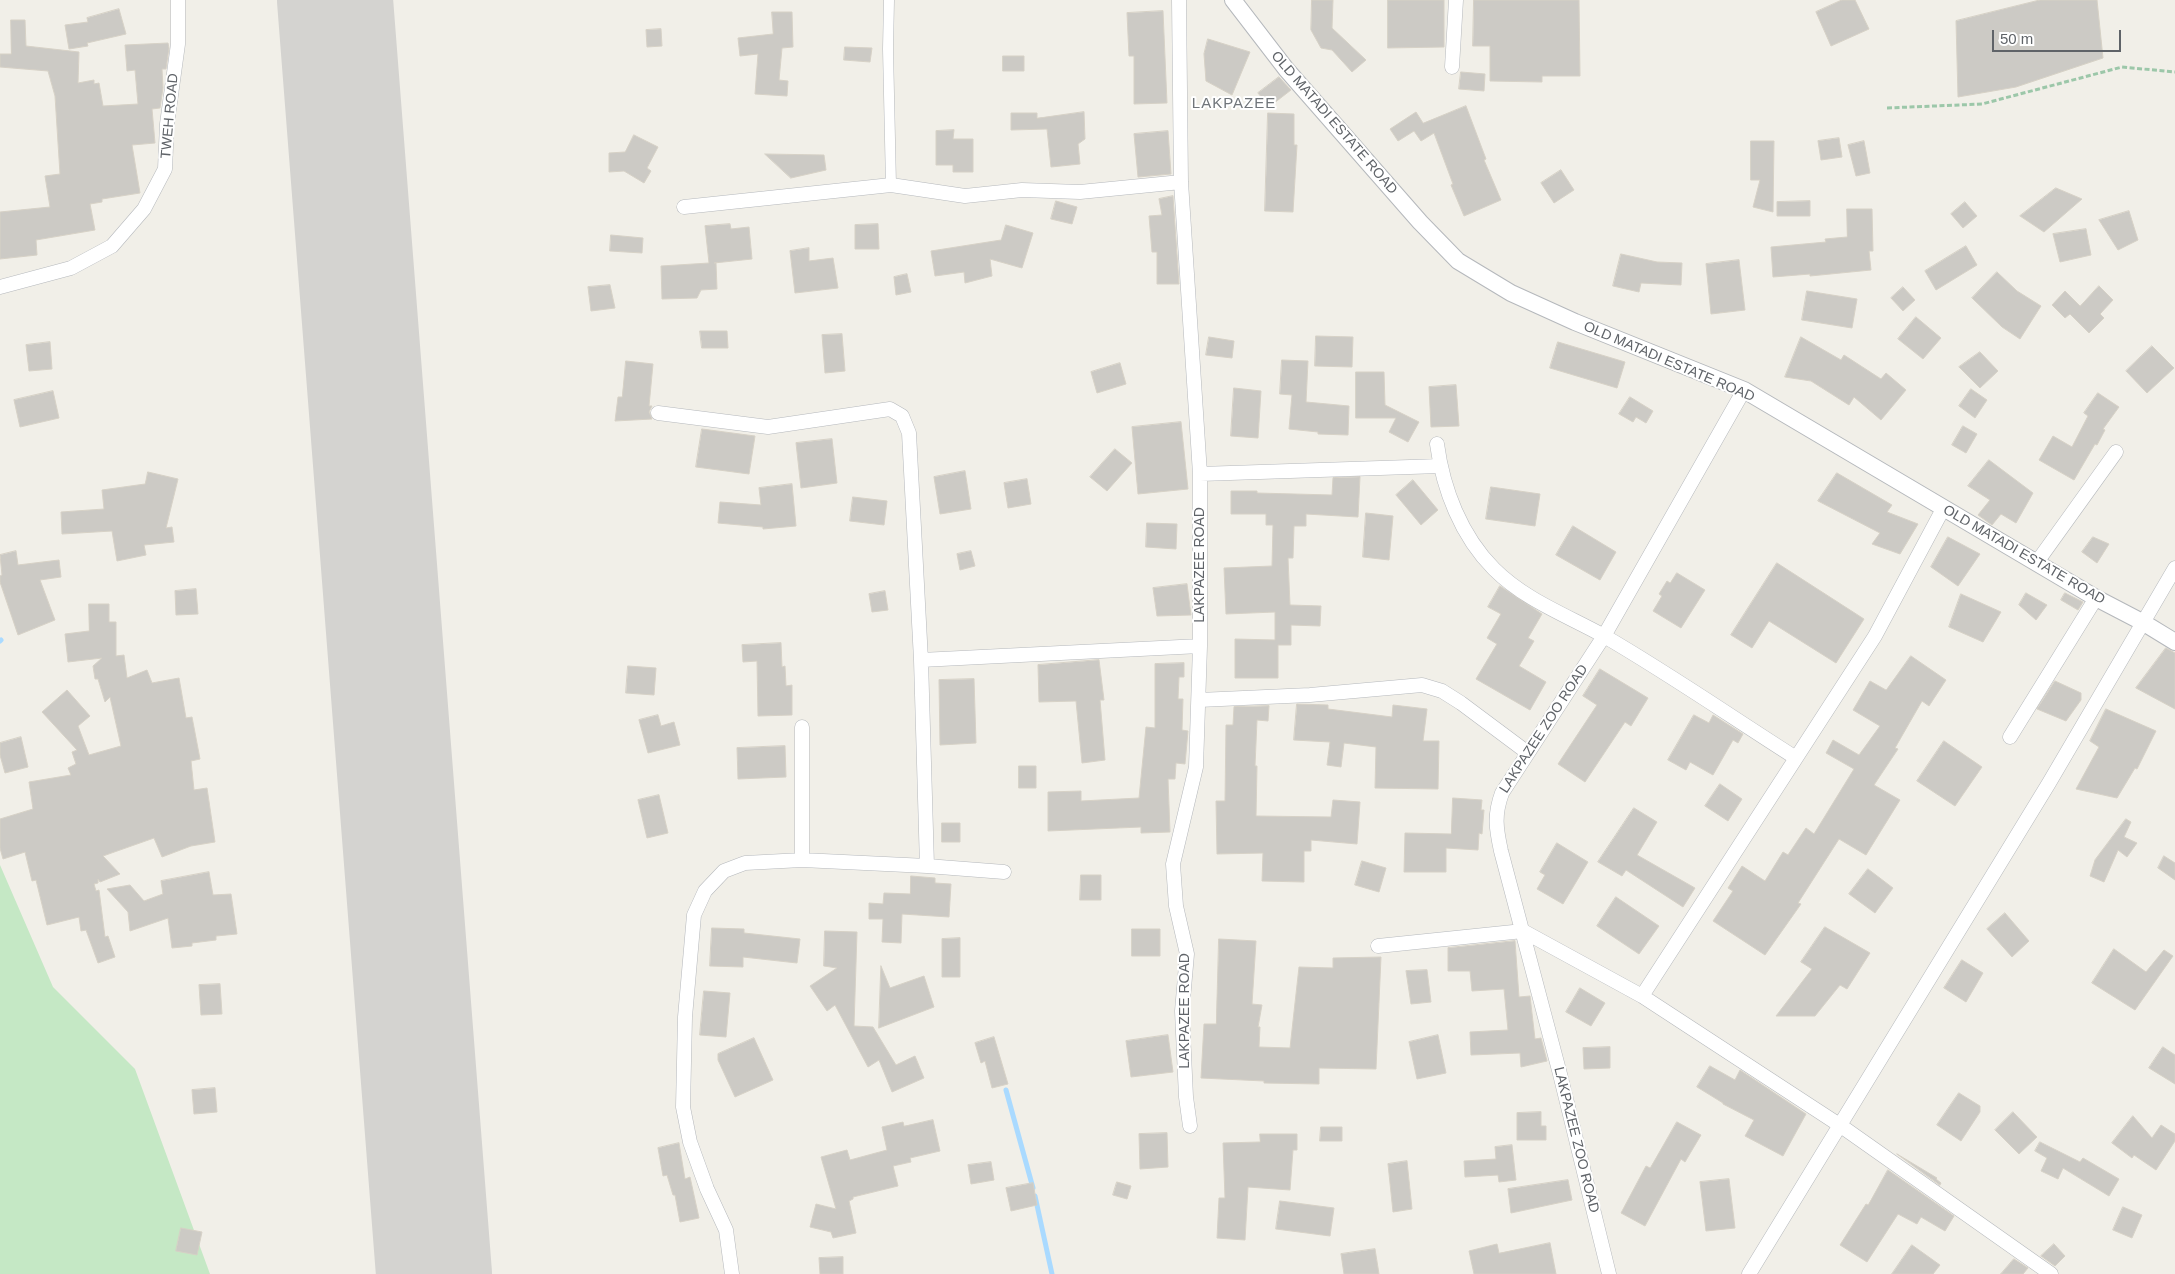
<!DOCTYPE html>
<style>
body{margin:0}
#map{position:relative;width:2175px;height:1274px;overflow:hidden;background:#f1efe8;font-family:Helvetica,sans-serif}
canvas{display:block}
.scale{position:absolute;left:1992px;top:30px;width:129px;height:22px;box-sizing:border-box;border:2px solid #5f6368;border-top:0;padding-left:6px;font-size:15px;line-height:18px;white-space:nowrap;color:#5f6368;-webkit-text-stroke:4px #fff;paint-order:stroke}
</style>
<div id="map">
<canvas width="2175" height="1274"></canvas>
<div class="scale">50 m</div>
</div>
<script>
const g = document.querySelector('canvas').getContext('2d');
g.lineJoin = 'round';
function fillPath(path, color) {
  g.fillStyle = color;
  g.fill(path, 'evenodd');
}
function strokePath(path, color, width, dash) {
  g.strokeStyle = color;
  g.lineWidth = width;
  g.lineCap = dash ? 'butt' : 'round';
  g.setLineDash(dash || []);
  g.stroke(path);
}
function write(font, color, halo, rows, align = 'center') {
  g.font = font + ' Helvetica,sans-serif';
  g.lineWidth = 4;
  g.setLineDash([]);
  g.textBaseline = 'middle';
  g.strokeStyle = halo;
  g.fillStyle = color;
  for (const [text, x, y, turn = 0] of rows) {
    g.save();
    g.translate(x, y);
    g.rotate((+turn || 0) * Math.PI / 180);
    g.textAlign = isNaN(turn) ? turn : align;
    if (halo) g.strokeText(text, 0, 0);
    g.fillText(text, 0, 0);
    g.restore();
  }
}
const green = new Path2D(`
 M0 865 53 987 135 1069 210 1274H0Z`);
const stream = new Path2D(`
 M0 641 1 640
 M1006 1090 1033 1188
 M1035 1196 1052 1274`);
const runway = new Path2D(`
 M335 0 434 1274`);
const building = new Path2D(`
 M1312 0H1333L1332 28 1366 60 1352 72 1332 50 1321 48 1311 30Z
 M1388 0H1444V47L1388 48Z
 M1474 0H1579L1580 76H1542V82L1490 81V46H1473Z
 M1842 0H1855L1869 29 1831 46 1816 12Z
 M2040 0H2097L2103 58 2016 87 1958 97 1956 21Z
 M119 9 126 34 87 43 88 46 69 49 65 25 88 22 87 18Z
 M1163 11 1167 103 1134 104V56H1129L1127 13Z
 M772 12H792L793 47 782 48 779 80 788 81 787 96 755 94 758 54 740 56 738 38 773 34Z
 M11 20H25L26 46 79 52 78 83 94 80V84L99 83 103 106 138 104 135 70 127 71 125 45 168 43 169 48 166 69H162L163 88 160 108 152 109 155 143 132 145 140 193 102 199V202L90 204 95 230 36 240 37 255 0 259V212L50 207 45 176 60 174 55 96 48 71 0 67V54H11Z
 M661 29 662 46 647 47 646 30Z
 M1208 39 1250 52 1232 95 1206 81 1204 54Z
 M845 47 872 48 870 62 844 60Z
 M1003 56H1024V71H1003Z
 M1461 72 1485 74 1484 91 1459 89Z
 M1279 77 1291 90 1269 107 1258 93Z
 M1466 106 1486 159 1484 160 1501 200 1464 216 1451 185 1453 184 1434 133 1421 141 1414 131 1398 141 1390 129 1416 112 1423 123Z
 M1084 112 1085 139 1078 144 1080 164 1051 167 1047 129 1011 130V113H1037V118Z
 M1268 113 1294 114V145H1297L1293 212 1265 211Z
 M954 130 953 139H973V172H953V165H936V131Z
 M1168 131 1171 174 1138 177 1134 134Z
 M634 135 658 147 647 168 651 171 644 183 624 171 609 172V153L625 152Z
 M1839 138 1842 157 1821 160 1818 141Z
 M1751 141H1774L1773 212 1753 207 1760 180H1751Z
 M1864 141 1870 173 1856 176 1848 145Z
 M765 154 824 155 826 170 791 178Z
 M1561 170 1574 190 1554 203 1541 183Z
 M2056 188 2082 199 2044 232 2020 216Z
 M1173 196 1179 284H1157V252H1152L1149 216 1162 215 1159 199Z
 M1056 201 1077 207 1072 224 1051 219Z
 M1810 201V216H1777V202Z
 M1965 202 1977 216 1963 228 1951 214Z
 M1847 209H1872L1873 251H1869L1871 270 1810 276V274L1773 277 1771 247 1826 242 1825 239 1847 237Z
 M2129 211 2138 240 2118 250 2099 220Z
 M730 224 731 229 749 227 752 259 714 263H716L717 289 701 290 697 298 662 299 661 266 709 263 705 226Z
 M878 224 879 249H855V225Z
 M1006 225 1033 233 1022 268 990 259 992 276 965 283 964 272 935 276 931 251 1001 240Z
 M2086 229 2091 255 2060 262 2053 234Z
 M611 235 643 238 642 253 610 251Z
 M1966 246 1977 265 1936 290 1925 271Z
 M809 248V261L833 258 838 288 795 293 790 251Z
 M1621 254 1657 262 1682 263 1681 285 1641 283 1639 292 1613 286Z
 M1739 260 1745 310 1711 314 1706 264Z
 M1997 272 2017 291 2041 306 2020 339 2002 327 1972 298Z
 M907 274 911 292 896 295 894 277Z
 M610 285 615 308 591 311 588 287Z
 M2099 286 2113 300 2100 314 2104 318 2089 333 2070 314 2065 318 2052 305 2065 291 2080 306Z
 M1903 287 1915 300 1903 311 1891 298Z
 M1807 291 1857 299 1852 328 1802 320Z
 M1916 317 1941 338 1923 359 1898 339Z
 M700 331H727L728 348H702Z
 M842 334 845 371 825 373 822 335Z
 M1316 336 1353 337 1352 367 1315 366Z
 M1209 337 1234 341 1232 358 1206 355Z
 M1801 337 1841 360 1844 355 1881 379 1886 373 1906 390 1881 420 1854 397 1849 405 1811 381 1785 377Z
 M50 342 52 369 29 371 26 345Z
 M1558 342 1625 362 1617 388 1550 368Z
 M2152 346 2174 368 2147 393 2126 371Z
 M1980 352 1998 371 1980 388 1959 367Z
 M1282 360 1308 361 1306 402 1349 406 1348 435 1318 434V432L1289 429 1292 395 1280 394Z
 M626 361 653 364 649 406H652L649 412 652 419 615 421 618 397H622Z
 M1120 363 1126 384 1097 393 1091 372Z
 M1356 372H1384L1385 405 1419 422 1408 442 1389 432 1396 418H1356Z
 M1456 385 1459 426 1431 427 1429 387Z
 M1234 388 1261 391 1258 438 1231 436Z
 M1971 389 1987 400 1975 418 1959 406Z
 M53 391 59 418 20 427 14 400Z
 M2098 393 2119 407 2103 429 2105 430 2097 445 2095 444 2074 480 2039 460 2053 436 2072 447 2088 416 2084 413Z
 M1630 397 1653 411 1646 423 1636 417 1633 422 1619 414Z
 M1181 422 1188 489 1138 494 1132 427Z
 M1963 426 1977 434 1966 453 1952 445Z
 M702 429 755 436 749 474 696 467Z
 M832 439 837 483 801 488 796 443Z
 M1115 449 1132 463 1107 491 1090 477Z
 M1989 460 2033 493 2016 523 2001 514 1992 525 1978 515 1990 500 1968 486Z
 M965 471 971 509 940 514 934 477Z
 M148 472 178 479 166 528 172 527 174 542 144 545 146 555 117 561 112 531 62 534 61 512 104 509 102 490 145 484Z
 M1837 473 1892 505 1887 512 1918 524 1900 554 1872 544 1880 533 1818 501Z
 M1360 477 1358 517 1306 514V526H1294L1293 558H1288L1290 605 1321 606 1320 626 1291 625V645H1278V678H1235V639L1275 640V612L1226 614 1224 568 1272 566 1273 525H1266V514H1231V491H1257V493L1332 495 1333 478Z
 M1027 479 1031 504 1008 508 1004 483Z
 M1413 480 1438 510 1421 525 1396 495Z
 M792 484 796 526 763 529V527L718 523 720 502 761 505 759 488Z
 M1491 487 1540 494 1535 526 1486 519Z
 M853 497 887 501 884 525 850 521Z
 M1366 513 1393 516 1389 560 1363 557Z
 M1147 523 1177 524 1176 549 1146 547Z
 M1573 526 1616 552 1600 580 1556 555Z
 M1948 537 1980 554 1958 586 1931 567Z
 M2093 537 2109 544 2097 563 2082 552Z
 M16 551 18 565 59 560 61 577 40 580 55 620 18 635 0 582V576L2 575 0 555Z
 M971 551 975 566 960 570 957 554Z
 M1777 563 1864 619 1836 663 1769 621 1752 648 1731 635Z
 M1677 573 1705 590 1681 628 1653 611 1662 596 1659 594 1667 581 1670 583Z
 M1187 584 1191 615 1157 616 1153 588Z
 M1500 586 1542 614 1528 638 1534 641 1519 666 1546 682 1530 710 1476 679 1497 644 1487 638 1501 614 1488 607Z
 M196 589 198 614 176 615 175 591Z
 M885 591 888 610 872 612 869 594Z
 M2026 593 2047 605 2036 620 2019 605Z
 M2065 593 2083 602 2078 610 2061 600Z
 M1961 594 2001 612 1983 642 1949 627Z
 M89 604H109V622H116V656L124 655 127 678 147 670 152 683 179 678 186 718 192 717 200 759 191 761 194 790 207 788 215 842 191 846 162 857 154 838 103 856 120 874 100 882 98 879V883L94 884 96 891 99 890 105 937 108 936 115 957 98 963 86 930 81 931 79 917 47 925 36 880 32 881 25 852 3 859 0 848V819L33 809 29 782 71 775 68 768 76 764 72 752 77 750 42 712 67 690 90 716 78 726 89 755 121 746 110 697 105 702 98 679H95L93 666 102 658 68 662 65 634 89 631Z
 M781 643 782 667 785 666 786 686 792 685V715L758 716 757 661 743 662 742 645Z
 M2166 648 2175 653V709L2136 688Z
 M1911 656 1946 680 1929 706 1922 701 1895 748 1898 749 1874 785 1900 800 1866 855 1839 839 1798 903 1801 904 1765 955 1713 921 1733 891 1728 888 1742 866 1765 881 1783 852 1788 855 1806 828 1814 834 1854 769 1826 753 1833 740 1859 755 1880 726 1853 710 1870 681 1886 690Z
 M1099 660 1104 700H1100L1105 760 1082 763 1076 701 1039 702 1038 665Z
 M1184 663V677H1179L1178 699H1183L1182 730 1188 731 1185 764 1176 763 1175 779H1168L1170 832 1141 833V827L1048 831V792L1081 791V801L1139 798 1146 727 1155 728V664Z
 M628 666 656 668 654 695 626 693Z
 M1600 669 1648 698 1631 726 1625 722 1585 782 1558 764 1597 705 1583 696Z
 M974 679 976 743 940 745 939 680Z
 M2055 681 2081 693V700L2066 721 2037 709Z
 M1297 704 1328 705V709L1392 717 1393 705 1427 709 1423 741H1439L1438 789 1375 788 1376 747 1344 743 1341 767 1327 765 1330 742 1294 740Z
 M1269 706 1268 721 1257 720 1255 766H1257L1256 816 1331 817 1333 800 1360 802 1357 844 1311 840V851H1304V882L1262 881 1263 853 1217 854 1216 801H1225L1226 725H1233L1234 707Z
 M2106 709 2156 731 2137 769 2135 768 2117 798 2076 789 2099 747 2090 741Z
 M658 715 661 726 674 722 680 745 648 753 639 720Z
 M1694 715 1709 723 1713 715 1743 734 1738 743 1733 740 1713 775 1690 762 1686 770 1668 760Z
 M21 737 28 767 5 773 0 755V743Z
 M1944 741 1982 767 1955 806 1917 781Z
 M785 746 786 777 738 779 737 748Z
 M1019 766H1036V788H1019Z
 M1720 784 1742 799 1728 821 1705 806Z
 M659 795 668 833 647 838 638 800Z
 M1453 798 1482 800 1481 810H1484L1482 834 1479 833 1478 850 1446 848V872H1404L1405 833 1451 834Z
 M1634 808 1657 822 1637 855 1695 888 1683 907 1626 870 1622 876 1598 862Z
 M2126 819 2131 822 2124 837 2137 843 2127 857 2118 850 2104 882 2090 876 2095 860Z
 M942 823H960V842H942Z
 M1557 843 1588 862 1563 904 1537 889 1545 875 1540 872Z
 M2164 856 2175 863V880L2158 868Z
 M1362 861 1386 868 1379 892 1355 885Z
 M1868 869 1893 888 1875 913 1849 894Z
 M209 872 213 895 231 894 237 934 216 936V940L192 943V946L172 948 168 918 130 931 128 912 107 889 130 885 144 901 163 894 161 881Z
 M1081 875H1101V900H1080Z
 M911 876 935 878V883L951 884 949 917 902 914 901 943 882 942 883 919H869V903L883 904 884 893 910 894Z
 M1616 897 1659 926 1639 954 1597 926Z
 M2005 913 2029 941 2012 957 1987 929Z
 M1825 927 1870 953 1847 989 1840 985 1815 1016H1776L1812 969 1801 962Z
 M712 928 744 929V933L800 939 797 963 743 957V967L710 966Z
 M1132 929H1160V956H1132Z
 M825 931 857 932 854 1026 873 1027 896 1065 915 1056 924 1078 892 1092 879 1060 868 1067 835 1005 827 1011 810 986 837 968 824 966Z
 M960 938V977H942V939Z
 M1219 939 1256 941 1252 1004 1262 1005 1258 1027H1260L1259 1047 1290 1048 1299 967 1333 968V958L1381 957 1376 1069 1319 1068V1084L1264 1083V1081L1201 1078 1204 1024H1216Z
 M1515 941 1519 997 1530 996 1535 1039 1541 1038 1547 1061 1521 1067 1520 1053 1471 1055 1470 1032 1508 1030 1504 989 1472 991 1470 971H1448V948Z
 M2114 949 2146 972 2164 950 2173 956 2135 1010 2092 983Z
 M1962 960 1983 973 1966 1002 1944 988Z
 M881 966 890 988 924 976 934 1007 879 1028Z
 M1427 970 1431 1002 1411 1004 1406 971Z
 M220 984 222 1014 201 1015 199 985Z
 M1580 988 1605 1003 1591 1026 1566 1012Z
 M704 991 730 993 726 1037 700 1035Z
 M1168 1035 1173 1072 1131 1077 1126 1041Z
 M1438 1035 1446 1073 1417 1079 1409 1042Z
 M994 1037 1008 1084 992 1088 985 1061 981 1063 975 1043Z
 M754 1038 773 1080 735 1097 718 1060V1054Z
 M1610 1047V1068L1584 1069 1583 1048Z
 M2163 1047 2175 1055V1084L2149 1068Z
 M1710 1066 1735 1080 1740 1070 1806 1114 1783 1156 1745 1136 1754 1120 1723 1104V1103L1697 1087Z
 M215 1088 217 1112 194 1114 192 1090Z
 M1959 1093 1980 1106V1112L1961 1141 1937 1125Z
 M1541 1112V1126H1546V1140H1517V1113Z
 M2013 1112 2037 1137 2019 1154 1995 1130Z
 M2133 1116 2152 1138 2161 1125 2175 1134V1141L2156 1170 2134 1155 2132 1158 2112 1143Z
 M933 1120 940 1151 910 1158 911 1162 893 1166 898 1186 853 1197V1199L849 1201 856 1233 833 1238 831 1232 810 1227 816 1204 836 1209 821 1157 847 1150 850 1160 887 1150 882 1127 903 1122 904 1126Z
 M1677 1122 1701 1135 1685 1162 1681 1159 1645 1226 1621 1213 1646 1166 1650 1168Z
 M1321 1127H1342V1141H1320Z
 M1167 1133 1168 1167 1140 1169 1139 1134Z
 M1260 1134H1297V1150H1293L1290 1190 1248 1187 1245 1240 1217 1238 1219 1198H1225L1223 1143 1260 1142Z
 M2040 1142 2080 1162 2083 1158 2119 1179 2109 1196 2063 1168 2058 1179 2041 1171 2047 1158 2035 1151Z
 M679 1143 685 1179 690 1177 699 1218 680 1222 675 1195H673L667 1175 663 1176 658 1148Z
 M1512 1145 1516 1180 1499 1182 1498 1175 1465 1177 1464 1161 1496 1159 1495 1147Z
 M1897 1154 1937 1178 1936 1179 1941 1183 1940 1185Z
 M1407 1161 1412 1209 1393 1212 1388 1164Z
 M991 1162 994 1180 971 1184 968 1165Z
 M1888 1170 1954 1216 1945 1231 1921 1217 1917 1224 1898 1214 1867 1262 1840 1245 1866 1204 1868 1205Z
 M1729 1179 1735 1228 1706 1231 1700 1182Z
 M1568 1180 1572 1200 1511 1213 1508 1189Z
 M1117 1182 1131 1186 1127 1199 1113 1195Z
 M1033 1183 1037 1205 1011 1211 1006 1188Z
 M1280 1201 1334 1208 1330 1236 1276 1229Z
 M2123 1207 2142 1215 2132 1238 2113 1230Z
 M181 1228 202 1232 197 1255 176 1251Z
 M1550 1243 1556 1274H1474L1469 1251 1497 1244 1499 1253Z
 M2054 1244 2065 1256 2055 1266 2041 1256Z
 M1912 1245 1940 1265 1933 1274H1892Z
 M1375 1249 1379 1274H1344L1341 1254Z
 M843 1257V1274H820L819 1258Z
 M2014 1259 2028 1268 2023 1274H2001Z`);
const path = new Path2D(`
 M1887 108 1982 104 2122 67 2175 72`);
const pedestrian = new Path2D(`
 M889 0 888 49 891 185`);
const minor = new Path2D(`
 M1179 0 1181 182 1200 474V646L1196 767 1173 864 1176 906 1187 954 1182 1011 1186 1097 1190 1126
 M1452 67 1456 0
 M684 207 891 185 965 196 1022 190 1080 192 1181 182
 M0 287 71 268 112 246 144 209 165 169 167 124 178 44V0
 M658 413 768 427 890 409 902 416 909 433 921 660 927 866
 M1437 444C1443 489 1461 536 1494 569 1525 600 1566 615 1604 636 1668 673 1733 718 1796 758
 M1200 474 1440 466
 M2037 562 2116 452
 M921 660 1200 646
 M1199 700 1310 695 1422 685 1442 691 1461 703 1528 753
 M802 727V860
 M2010 737 2096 598
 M1378 946 1523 931 1642 996 1875 636 1943 509
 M1642 996 1841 1126 2051 1274
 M732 1274 726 1230 707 1189 690 1142 683 1107 685 1017 694 915 705 891 724 871 745 863 802 860 927 866 1004 872
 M1609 1274 1560 1074 1501 851C1496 828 1494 815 1502 793L1604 636 1744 390
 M1749 1274 2049 783 2175 568`);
const tertiary = new Path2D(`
 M1233 0 1286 69 1420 222 1458 261 1511 293 1575 322 1744 390 2096 598 2144 623 2175 642`);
const streetNames = [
 ["TWEH ROAD",170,116,-85],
 ["OLD MATADI ESTATE ROAD",1334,123,49],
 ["OLD MATADI ESTATE ROAD",1669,362,23],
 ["OLD MATADI ESTATE ROAD",2024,555,30],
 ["LAKPAZEE ROAD",1200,565,-90],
 ["LAKPAZEE ZOO ROAD",1544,729,-57],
 ["LAKPAZEE ROAD",1185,1011,-90],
 ["LAKPAZEE ZOO ROAD",1576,1140,76]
];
const neighbourhoodNames = [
 ["LAKPAZEE",1234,104]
];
fillPath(green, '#c5e8c5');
strokePath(stream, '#aadaff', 5);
strokePath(runway, '#d4d3d0', 116);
fillPath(building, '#cccac5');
strokePath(building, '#d6d1c6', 1);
strokePath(pedestrian, '#b5b8bc', 11);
strokePath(minor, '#b5b8bc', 15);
strokePath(tertiary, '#b5b8bc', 18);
strokePath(path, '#9cc7a9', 3, [5, 2.5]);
strokePath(pedestrian, '#fff', 10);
strokePath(minor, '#fff', 14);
strokePath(tertiary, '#fff', 16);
write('14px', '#5f6368', '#fff', streetNames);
g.letterSpacing = '1px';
write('15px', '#70757a', '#fff', neighbourhoodNames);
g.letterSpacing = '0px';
</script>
